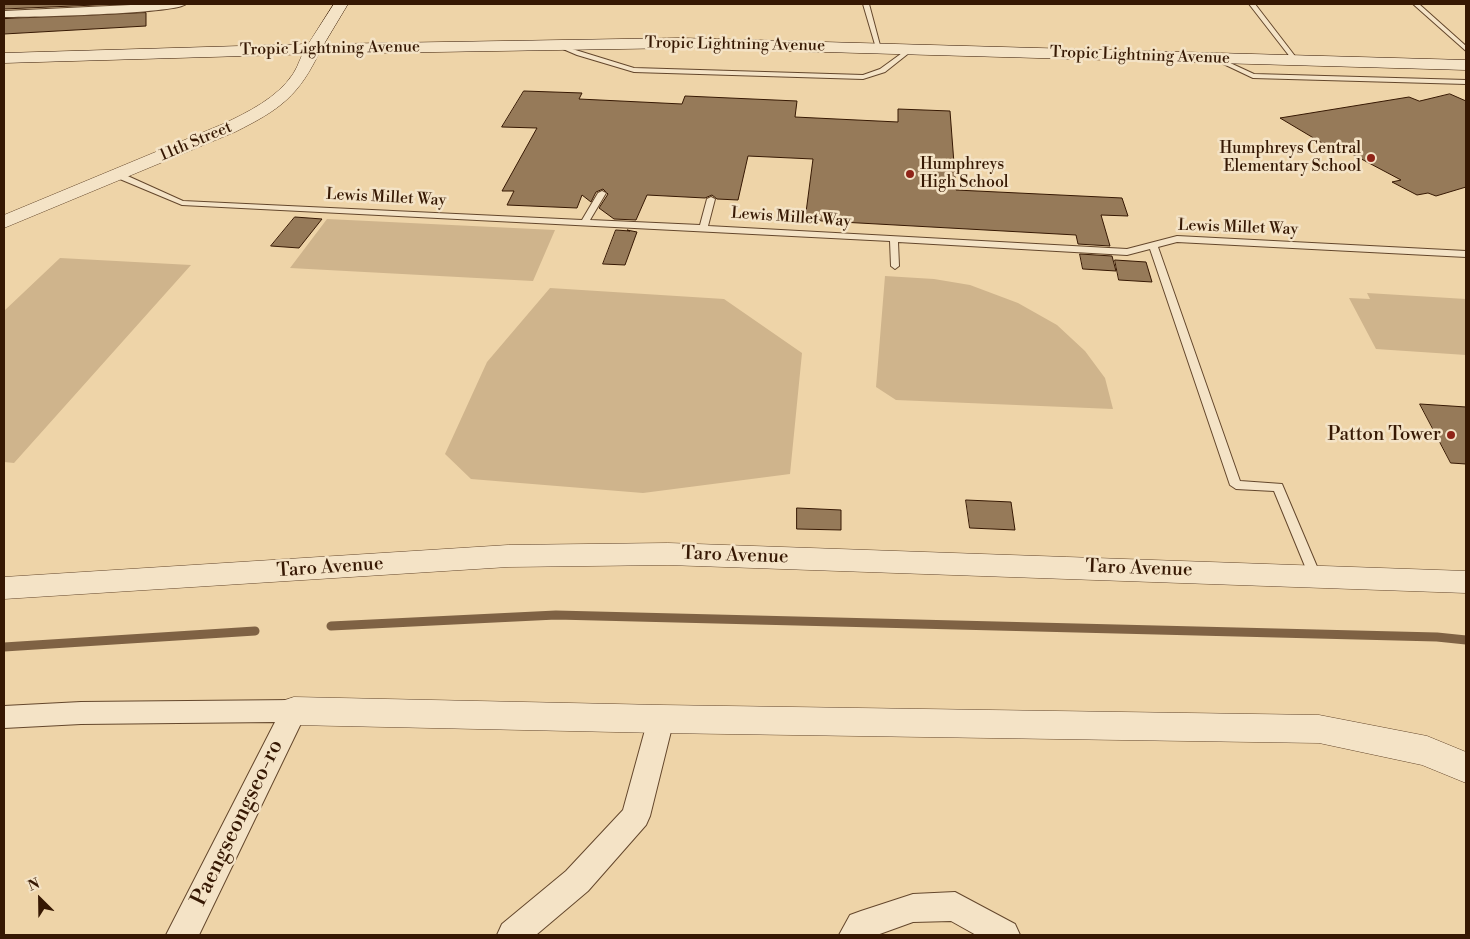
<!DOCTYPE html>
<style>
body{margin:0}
#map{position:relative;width:1470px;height:939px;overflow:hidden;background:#eed4a8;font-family:"Libre Bodoni",serif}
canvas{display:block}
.frame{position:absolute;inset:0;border:5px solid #361803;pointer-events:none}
.north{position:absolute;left:15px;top:874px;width:50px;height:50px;-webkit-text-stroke:4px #f4e3c6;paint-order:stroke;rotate:337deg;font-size:14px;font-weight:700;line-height:20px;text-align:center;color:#361803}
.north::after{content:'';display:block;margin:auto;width:18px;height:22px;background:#361803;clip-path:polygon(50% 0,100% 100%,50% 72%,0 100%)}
</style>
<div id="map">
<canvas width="1470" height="939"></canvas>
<div class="frame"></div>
<div class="north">N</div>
</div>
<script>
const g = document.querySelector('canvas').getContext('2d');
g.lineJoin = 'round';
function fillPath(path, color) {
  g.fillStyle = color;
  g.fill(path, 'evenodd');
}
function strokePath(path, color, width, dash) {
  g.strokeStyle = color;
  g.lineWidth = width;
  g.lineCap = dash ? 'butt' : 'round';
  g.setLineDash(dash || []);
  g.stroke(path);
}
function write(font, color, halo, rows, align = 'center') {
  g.font = font + ' "Libre Bodoni",serif';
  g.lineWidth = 5;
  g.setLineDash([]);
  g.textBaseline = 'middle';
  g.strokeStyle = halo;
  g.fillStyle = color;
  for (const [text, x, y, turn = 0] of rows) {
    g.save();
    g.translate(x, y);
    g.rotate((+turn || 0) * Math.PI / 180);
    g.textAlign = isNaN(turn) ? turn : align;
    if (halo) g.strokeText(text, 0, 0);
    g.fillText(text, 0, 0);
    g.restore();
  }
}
const green = new Path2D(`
 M327 219 555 230 533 281 290 268Z
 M60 258 191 265 14 463 4 462V311Z
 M885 276 934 279 970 285 1018 303 1057 325 1085 351 1105 378 1113 409 896 400 876 387Z
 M550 288 724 299 802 353 790 474 643 493 471 479 445 454 487 362Z
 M1367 293 1466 299V355L1376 349 1349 298 1370 299Z`);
const stream = new Path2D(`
 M331 626 556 615 1437 637 1466 640
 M4 647 255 631`);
const building = new Path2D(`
 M4 4H118L4 9Z
 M146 13V26L4 34V19Z
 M524 91 582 93 579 99 682 104 685 96 797 101 795 117 898 122V109L950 111 956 190 1122 198 1128 216 1101 215 1110 246 1078 244 1076 235 805 220 813 159 748 156 738 200 717 199 712 195 705 198 647 195 636 220 614 219 599 208 608 194 603 189 596 192 591 202 582 195 577 208 507 205 514 191H502L537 128 502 127Z
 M1450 94 1466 101V187L1436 196 1428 193 1417 195 1392 182 1401 180 1335 145 1327 146 1280 118 1409 97 1419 101Z
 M295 217 322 219 299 248 271 246Z
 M616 230 630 231 627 230 637 232 625 265 603 264Z
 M1080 254 1112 256 1116 271 1083 269Z
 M1115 260 1146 262 1152 282 1119 280Z
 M1420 404 1466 407V464L1451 463Z
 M966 500 1011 502 1015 530 970 528Z
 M797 508 841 510V530L797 529Z`);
const service = new Path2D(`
 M863 4H869L881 49 876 48Z
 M1249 4H1255L1298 60V62H1294Z
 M1413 4H1419L1466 46V51Z
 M556 44 634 68 863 75 880 69 909 48 914 49 885 72 863 79 634 72 577 55 556 46Z
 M1215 56 1254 74 1466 80V84L1253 78 1213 59 1212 58Z
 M115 173H121L183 201 582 220 598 193 602 191 606 193 590 220 700 225 707 199 711 197 715 199 708 226 1127 249 1177 236 1466 251V257L1177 242 1158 247 1240 481 1282 484 1321 576 1319 579H1311L1309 576 1274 491 1236 489 1230 485 1150 249 1127 255 898 242 899 266 895 269 891 266 890 241 182 205 115 177Z`);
const minor = new Path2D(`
 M152 4H186C175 14 28 17 4 17V11Z
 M294 700 303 703 307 711 199 935H166L275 722 81 724 4 728V706L81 702Z
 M661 708 670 711 674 719 650 816 646 825 588 891 536 935H497L502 924 566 871 623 810 648 719 652 711Z
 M955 892 1015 924 1020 935H976L951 921 913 922 877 935H839L850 915 861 911 913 894Z`);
const tertiary = new Path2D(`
 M313 44 319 46 321 49C299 96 281 109 235 132L4 228V215L223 124C248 112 277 98 293 74 299 65 301 54 307 46Z
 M668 543 1466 571V593L668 565 508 567 4 599V577L508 545Z
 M294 697 661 705 1319 715 1427 736 1466 752V783L1422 765 1319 743 661 733 294 725 282 721 277 711 282 701Z`);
const secondary = new Path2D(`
 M334 4H348L324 44 681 38 1466 60V70L681 48 313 54 4 63V53L308 44Z`);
const markers = [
 [1371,158,5,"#8f2418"],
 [910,174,5,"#8f2418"],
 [1451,435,5,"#8f2418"]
];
const farStreetnames = [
 ["Tropic Lightning Avenue",735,45,1],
 ["Tropic Lightning Avenue",330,49,-1],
 ["Tropic Lightning Avenue",1140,56,2],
 ["11th Street",196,142,-23],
 ["Lewis Millet Way",386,198,3],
 ["Lewis Millet Way",791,218,4],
 ["Lewis Millet Way",1238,228,2]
];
const farPoinames = [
 ["Humphreys Central",1361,149],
 ["Elementary School",1361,167],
 ["Humphreys",920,165,"left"],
 ["High School",920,183,"left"]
];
const poiNames = [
 ["Patton Tower",1441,435]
];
const streetNames = [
 ["Taro Avenue",735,556,2],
 ["Taro Avenue",330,568,-4],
 ["Taro Avenue",1139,569,2]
];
const nearStreetnames = [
 ["Paengseongseo-ro",238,823,-64]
];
fillPath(green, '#cfb48c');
strokePath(stream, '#7f6244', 9);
fillPath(building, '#967a59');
strokePath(building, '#361803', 1);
strokePath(service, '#64472c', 2);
strokePath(minor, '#64472c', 2);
strokePath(tertiary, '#64472c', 1);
strokePath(secondary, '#361803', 1);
fillPath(service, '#f4e3c6');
fillPath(minor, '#f4e3c6');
fillPath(tertiary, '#f4e3c6');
fillPath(secondary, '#f4e3c6');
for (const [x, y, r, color] of markers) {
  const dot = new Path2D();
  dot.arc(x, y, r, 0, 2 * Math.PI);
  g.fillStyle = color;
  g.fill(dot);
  strokePath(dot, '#f4e3c6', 2);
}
write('16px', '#361803', '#f4e3c6', farStreetnames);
write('16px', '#361803', '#f4e3c6', farPoinames, 'right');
write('19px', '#361803', '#f4e3c6', poiNames, 'right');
write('19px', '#361803', '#f4e3c6', streetNames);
write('22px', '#361803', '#f4e3c6', nearStreetnames);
</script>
